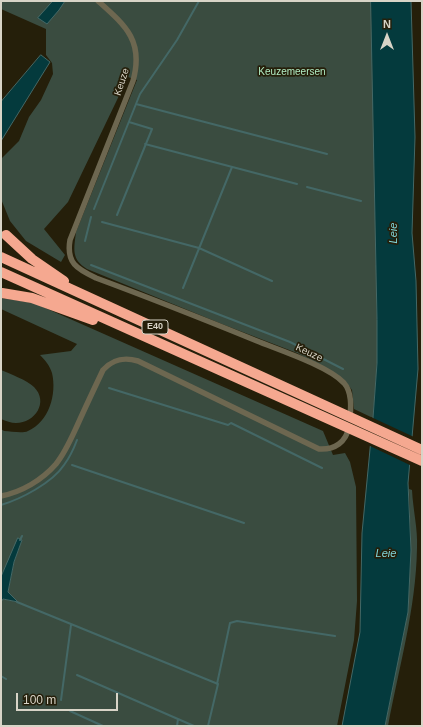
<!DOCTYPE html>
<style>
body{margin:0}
#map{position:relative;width:423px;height:727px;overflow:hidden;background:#251f0a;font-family:Helvetica,sans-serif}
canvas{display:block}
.frame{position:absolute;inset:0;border:2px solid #d8d4c7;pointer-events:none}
.north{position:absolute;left:367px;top:16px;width:40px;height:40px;-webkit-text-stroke:3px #251f0a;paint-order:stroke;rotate:0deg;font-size:11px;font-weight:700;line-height:16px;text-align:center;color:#d8d4c7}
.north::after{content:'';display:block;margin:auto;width:14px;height:18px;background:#d8d4c7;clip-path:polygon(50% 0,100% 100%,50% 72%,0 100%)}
.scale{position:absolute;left:16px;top:693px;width:102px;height:18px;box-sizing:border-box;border:2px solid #d8d4c7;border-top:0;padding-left:5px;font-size:12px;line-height:14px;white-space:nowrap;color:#d8d4c7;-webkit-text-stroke:3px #251f0a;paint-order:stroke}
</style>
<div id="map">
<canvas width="423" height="727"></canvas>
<div class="frame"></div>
<div class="north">N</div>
<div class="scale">100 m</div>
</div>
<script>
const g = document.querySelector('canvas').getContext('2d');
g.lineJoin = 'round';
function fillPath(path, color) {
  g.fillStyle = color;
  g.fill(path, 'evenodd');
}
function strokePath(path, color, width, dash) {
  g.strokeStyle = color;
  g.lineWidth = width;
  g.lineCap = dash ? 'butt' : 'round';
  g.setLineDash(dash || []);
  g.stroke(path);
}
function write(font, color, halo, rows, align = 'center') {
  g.font = font + ' Helvetica,sans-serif';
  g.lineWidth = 3.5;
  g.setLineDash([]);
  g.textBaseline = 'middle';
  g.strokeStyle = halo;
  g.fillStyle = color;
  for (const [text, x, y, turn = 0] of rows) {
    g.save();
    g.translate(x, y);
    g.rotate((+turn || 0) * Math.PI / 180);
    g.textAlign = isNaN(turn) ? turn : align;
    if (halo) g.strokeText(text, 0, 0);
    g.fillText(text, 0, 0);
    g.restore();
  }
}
const green = new Path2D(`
 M1 1H371L377 320V363L373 418 354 409 352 390 345 381 336 374 297 353 222 324 87 269C71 259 74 249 76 232L137 80 128 77 68 202 44 229 65 255 61 262 26 241 10 221 1 199V159L19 141 29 117 41 100 53 74 52 63 46 55V29L1 9Z
 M1 298 34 303 323 431 333 455 345 453 350 462 356 487 357 601 354 640 337 726H1V602L2 599 18 602 8 592 14 562 22 540 18 539 1 577V429L4 431C11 431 22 434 28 431 49 422 57 394 52 373 50 366 45 360 40 355L71 351 77 344 1 309Z
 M1 370C10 374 27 380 34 387 49 402 35 423 16 423 11 423 6 421 1 419Z
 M409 489 412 490C413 510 418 529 417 548 416 609 399 667 388 726H385L408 612 411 550Z`);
const water = new Path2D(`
 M53 1H65L59 10 47 24 38 18Z
 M371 1H411L415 137 412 233 416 281 418 369 408 483 411 550 408 612 385 726H342L360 632 362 533 373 418 377 363V320Z
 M41 55 50 62 1 141V102Z
 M18 538 22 540 14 562 8 592 18 602 3 599 1 602V577Z`);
const pier = new Path2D(`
 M371 417 414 437 412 466 368 445Z`);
const stream = new Path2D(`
 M136 104 327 154
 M145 144 297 184
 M307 187 361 201
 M94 209 140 94 177 40 199 1
 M117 215 152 129 129 122
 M102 222 199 248 272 281
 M85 241 91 217
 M91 265 290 342 343 369
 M183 288 232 167
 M109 388 228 425 231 423 322 468
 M72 465 244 523
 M1 505C21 499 52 483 64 465 70 457 74 448 77 440
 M20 540 22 536
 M17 602 218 684 208 726
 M77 675 194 726
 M1 676 6 679
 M217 684 230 623 237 621 335 636
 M61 700 71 625
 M70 711 103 726
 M177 726 178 719`);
const street = new Path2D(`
 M98 1C126 26 144 41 133 81L70 240C66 263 77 269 96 278 150 298 203 319 257 341 279 350 328 366 344 383 352 392 351 407 350 418
 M1 496C22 492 42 480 56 464 65 453 71 439 77 426 85 408 94 389 103 370 113 359 124 357 138 361L319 449C335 450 346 442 349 427`);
const highway = new Path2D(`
 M6 235 32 259 64 281
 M1 257 422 450
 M1 272 422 461
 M2 293 32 298 93 320`);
const shields = [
 [155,327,26]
];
const shieldNames = [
 ["E40",155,327]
];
const parkNames = [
 ["Keuzemeersen",292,72]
];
const streetNames = [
 ["Keuze",122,82,-72],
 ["Keuze",309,353,25]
];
const waterNames = [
 ["Leie",394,233,-90],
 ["Leie",386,554]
];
fillPath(green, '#3a4c40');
fillPath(water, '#043a3d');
strokePath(water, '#446866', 1);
fillPath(pier, '#251f0a');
strokePath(stream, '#446866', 2);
strokePath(street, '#6d6750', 5.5);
strokePath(highway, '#f5a890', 10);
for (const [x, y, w] of shields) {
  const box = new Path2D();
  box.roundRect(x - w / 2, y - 7, w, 14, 3);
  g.fillStyle = '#251f0a';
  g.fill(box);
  strokePath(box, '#d8d4c7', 1);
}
write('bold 9px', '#d8d4c7', null, shieldNames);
write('10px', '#afeac2', '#251f0a', parkNames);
write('10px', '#d8d4c7', '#251f0a', streetNames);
write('italic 11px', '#81d5d9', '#251f0a', waterNames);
</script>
